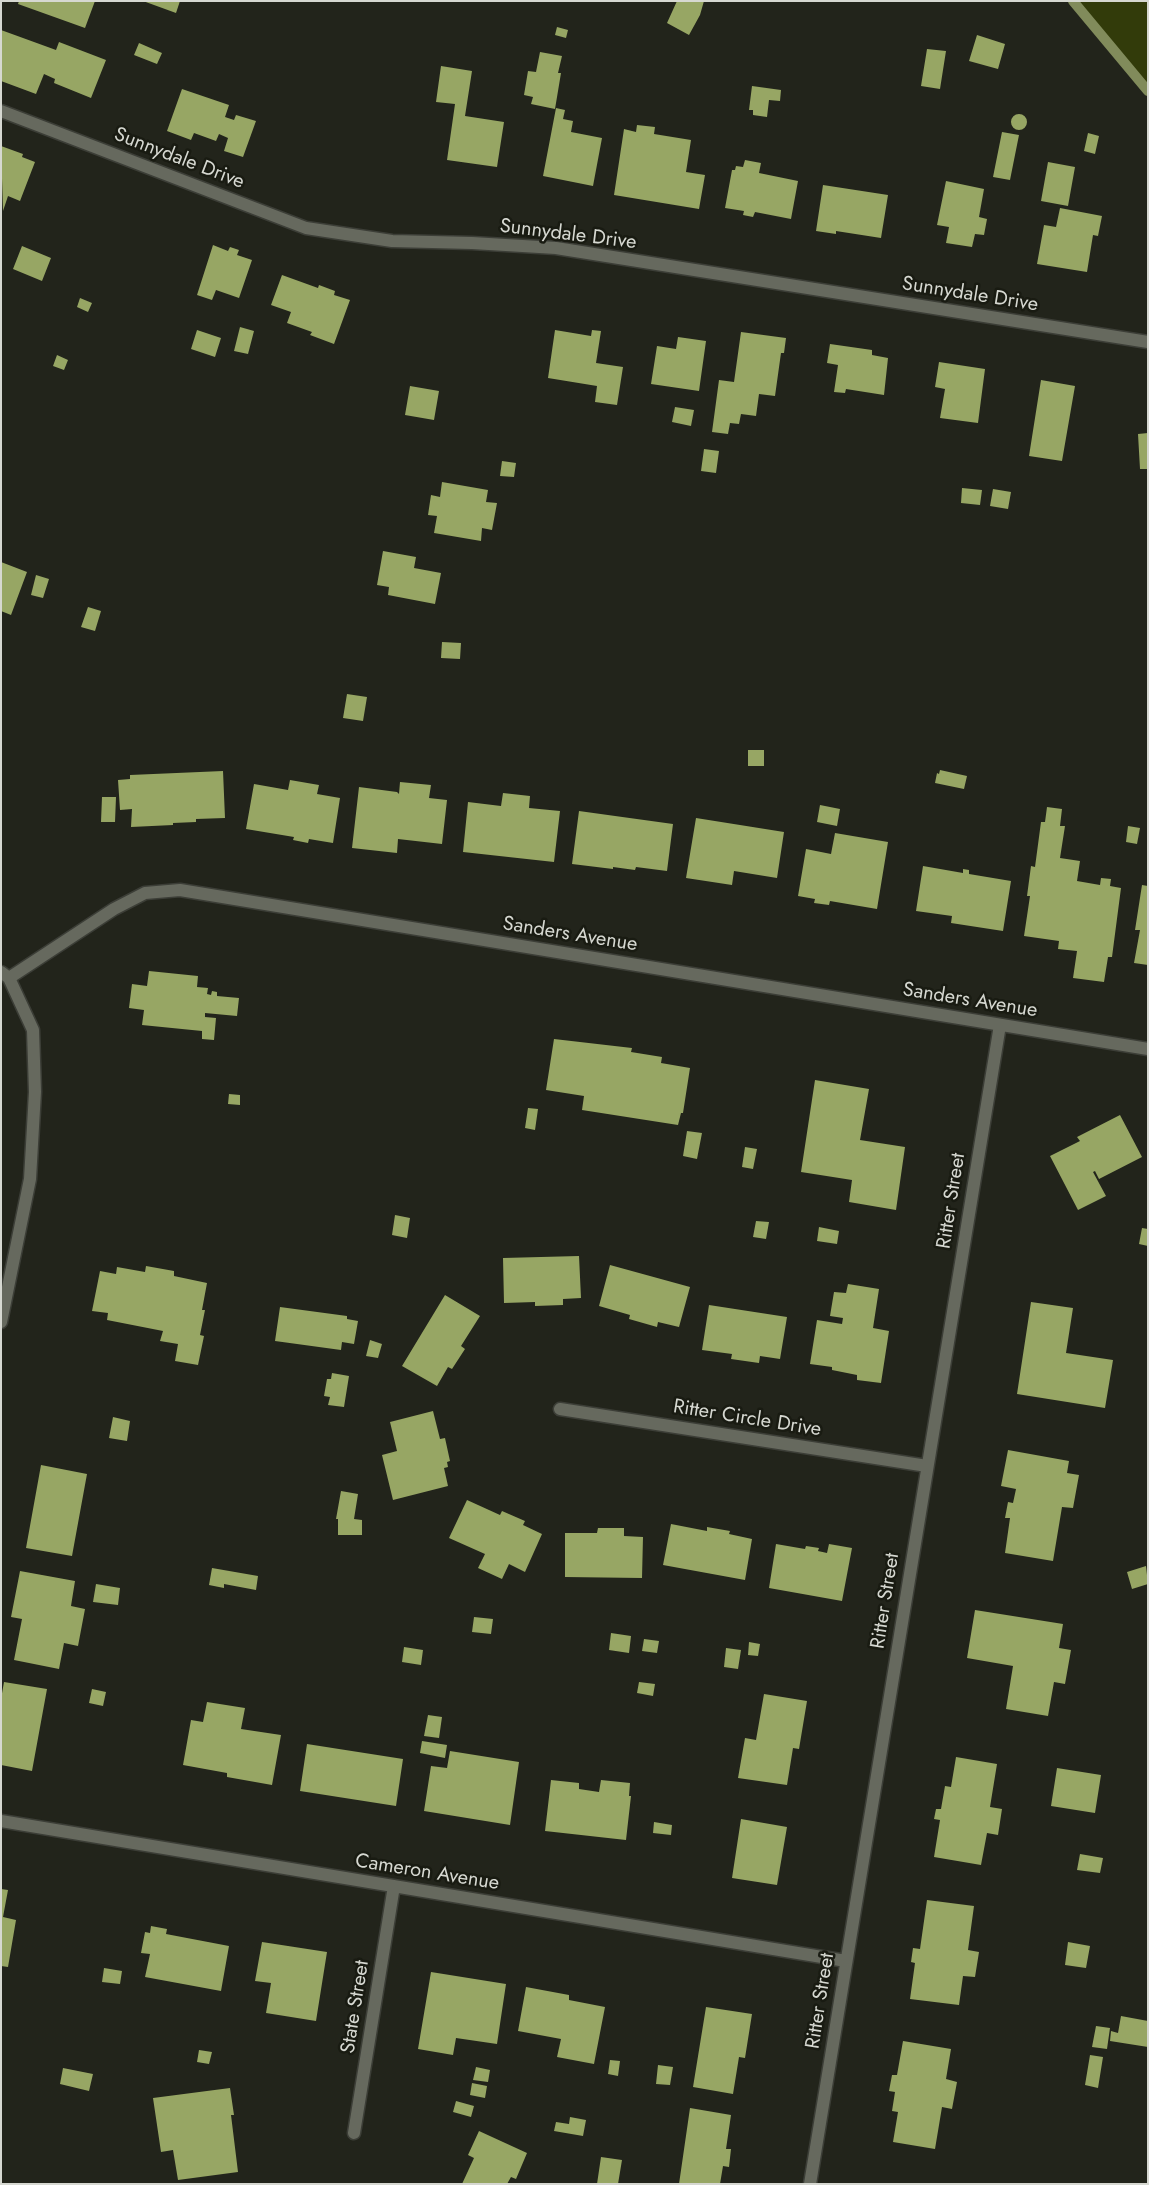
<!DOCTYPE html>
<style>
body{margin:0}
#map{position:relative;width:1149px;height:2185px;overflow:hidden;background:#22241b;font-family:Jost,sans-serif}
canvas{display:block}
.frame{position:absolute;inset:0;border:2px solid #d6d8d1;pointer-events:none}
</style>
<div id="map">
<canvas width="1149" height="2185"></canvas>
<div class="frame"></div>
</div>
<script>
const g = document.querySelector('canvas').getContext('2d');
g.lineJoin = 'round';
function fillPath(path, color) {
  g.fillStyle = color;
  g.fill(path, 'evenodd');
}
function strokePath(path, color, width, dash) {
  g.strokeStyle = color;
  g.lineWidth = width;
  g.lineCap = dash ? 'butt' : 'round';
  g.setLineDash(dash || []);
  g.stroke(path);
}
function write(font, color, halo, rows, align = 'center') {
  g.font = font + ' Jost,sans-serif';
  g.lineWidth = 5;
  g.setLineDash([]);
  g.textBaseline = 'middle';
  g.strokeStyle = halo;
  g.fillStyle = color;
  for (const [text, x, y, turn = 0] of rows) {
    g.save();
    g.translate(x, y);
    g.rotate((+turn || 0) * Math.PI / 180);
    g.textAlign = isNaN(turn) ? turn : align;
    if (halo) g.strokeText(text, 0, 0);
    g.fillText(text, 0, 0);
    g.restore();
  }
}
const green = new Path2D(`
 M1073 1H1148V91Z`);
const stream = new Path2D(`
 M1073 1 1148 91`);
const building = new Path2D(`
 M19 1H95L85 28 18 4Z
 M143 1H180L176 13Z
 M677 1H704L700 15 689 35 667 23Z
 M557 27 568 30 566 38 555 35Z
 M1 30 56 50 59 42 106 60 91 98 54 83 55 79 44 74 36 94 1 81Z
 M977 35 1005 44 998 69 969 61Z
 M139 43 162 53 157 64 134 55Z
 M927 49 946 51 940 89 921 86Z
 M540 52 562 56 558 73H561L555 109 531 104 533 97 524 95 528 71 536 72Z
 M441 66 472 71 465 116 504 122 497 167 447 160 455 104 436 102Z
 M752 86 781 90 780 101 769 100 767 117 753 115V110H749Z
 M182 89 229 105 225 117 234 120 236 115 256 121 243 157 224 151 228 138 219 134 216 141 194 133 191 140 167 131Z
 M556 108 565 110 563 119 573 121 571 132 602 138 593 186 543 176Z
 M1011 122a8 8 0 1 1 16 0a8 8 0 1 1-16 0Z
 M637 125 655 127 654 134 691 140 686 172 705 175 699 209 614 195 624 129 636 132Z
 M1002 132 1019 135 1010 180 993 177Z
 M1088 133 1099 136 1095 154 1084 151Z
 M1 146 23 154 22 157 35 162 20 201 8 196 3 211Z
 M745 160 761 163 759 173 798 181 791 219 755 212 753 217 743 215 744 211 725 208 732 170H735L736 166 743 167Z
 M1048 162 1075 167 1068 206 1041 201Z
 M946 181 984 189 979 217 987 219 984 235 975 234 972 247 946 243 949 227 937 225Z
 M823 185 888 195 881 238 836 231V234L816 231Z
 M1060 208 1102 216 1098 236 1093 235 1087 272 1037 264 1044 225 1056 227Z
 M213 245 228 251 230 247 239 250 237 255 252 260 239 298 216 290 212 300 197 295Z
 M22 246 51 258 42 281 13 269Z
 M282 275 318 288 319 285 335 291 334 295 350 300 334 344 310 335 312 332 287 323 291 312 271 305Z
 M80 298 92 303 88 312 77 307Z
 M240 327 254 331 248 354 234 351Z
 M197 330 221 338 215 357 191 349Z
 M555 330 591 336 592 330 601 331 596 363 623 367 617 405 595 402 597 386 548 378Z
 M741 332 786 338 784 353H781L775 396 759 394 756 416 741 414 739 424 730 423 728 434 712 432 719 380 734 382Z
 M678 337 706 341 699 391 651 384 657 346 676 349Z
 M830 344 872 350V355L888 358 884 395 846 389 845 393 834 392 838 365 827 363Z
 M57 355 68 360 64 370 53 366Z
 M939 362 985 369 978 423 940 418 945 389 935 387Z
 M1041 380 1075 386 1062 461 1029 456Z
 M410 386 439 391 434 420 405 415Z
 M675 407 694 410 691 426 672 422Z
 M1148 433V469H1140L1138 434Z
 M704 449 719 451 716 473 701 471Z
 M502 461 516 463 514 477 500 476Z
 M442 482 488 490 486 502 497 503 492 530 482 528 481 541 434 533 437 516 428 515 431 495 440 497Z
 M962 488 982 490 980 505 961 503Z
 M993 489 1011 492 1008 509 990 506Z
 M383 551 416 557 414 568 441 573 435 604 388 595 389 587 377 585Z
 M1 562 27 572 11 615 1 611Z
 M36 575 49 579 43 598 31 595Z
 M88 607 101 611 95 631 81 627Z
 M442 642 461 643 460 659 441 658Z
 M347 694 367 697 363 721 343 718Z
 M748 750H764V766H748Z
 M940 770 967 776 964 789 935 783 937 773 939 774Z
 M223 771 225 818 196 819V822L173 823V825L131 827 132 809 120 810 118 780 130 779V775Z
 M290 780 319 785 317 794 340 798 333 843 309 839 308 843 293 840 294 837 246 829 254 784 288 790Z
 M400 782 431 785 429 798 447 800 442 844 398 839 397 853 352 848 359 787 397 792 399 794Z
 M503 793 530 796 529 808 560 811 554 862 463 852 468 802 501 806Z
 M102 797H116L115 822H101Z
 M820 805 840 809 837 826 817 822Z
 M1047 807 1062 809 1060 826H1065L1060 858 1080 861 1077 881 1100 885 1101 878 1111 879 1110 886 1121 888 1112 957H1108L1104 982 1073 978 1077 951 1058 949 1059 941 1024 936 1030 896H1027L1031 866 1035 867 1041 822H1045Z
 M579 811 673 824 667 871 636 867 635 870 613 867V869L572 864Z
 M696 818 784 832 777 878 734 871 732 885 686 878Z
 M1128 826 1140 828 1137 844 1126 842Z
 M835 833 888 842 877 909 830 901 829 905 814 903 815 899 798 896 806 849 831 854Z
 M923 866 963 873V869L969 870V874L1011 881 1003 931 951 923 952 916 916 911Z
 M1142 885 1148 886V965L1134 963 1140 930H1135Z
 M149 971 198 976 197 987 208 988 207 994 211 995 212 991 217 992V996L239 998 237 1016 205 1013V1017L216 1018 214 1040 202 1039V1031L142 1025 144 1010 129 1008 132 984 147 986Z
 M554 1039 632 1048 631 1052 662 1057 661 1063 690 1068 683 1113H681L678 1125 582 1110 584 1096 546 1090Z
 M815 1080 869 1089 860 1140 905 1147 896 1210 849 1202 852 1180 801 1172Z
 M229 1094 240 1095V1105L228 1104Z
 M528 1108 538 1109 535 1130 525 1128Z
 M1120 1115 1142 1157 1099 1179 1095 1171 1093 1172 1106 1196 1078 1210 1050 1156 1080 1141 1077 1137Z
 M687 1131 702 1133 697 1159 683 1156Z
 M745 1147 757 1149 753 1169 742 1167Z
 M395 1215 410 1218 407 1238 392 1235Z
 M756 1221 769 1222 766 1239 753 1237Z
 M819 1227 839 1231 837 1244 817 1241Z
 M1142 1228 1148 1229V1246L1139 1244Z
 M579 1256 581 1298 563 1299V1305L535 1306V1302L504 1303 503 1258Z
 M610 1265 690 1287 679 1327 658 1322 657 1327 629 1319 630 1315 599 1306Z
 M146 1266 174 1271V1276L207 1283 202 1310H205L200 1335 204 1336 198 1365 175 1361 178 1344 160 1341 163 1331 107 1320 108 1313 92 1311 100 1271 116 1274 117 1267 145 1272Z
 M848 1284 879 1289 873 1328 889 1331 881 1383 857 1380V1375L832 1370V1367L810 1364 817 1320 842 1324 843 1318 830 1316 834 1292 846 1293Z
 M445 1295 480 1316 461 1346 465 1349 452 1369 448 1367 437 1386 402 1366Z
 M1031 1302 1073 1308 1066 1353 1113 1360 1105 1408 1017 1394Z
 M709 1305 787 1317 780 1359 760 1356 759 1363 731 1359 732 1354 702 1350Z
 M280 1307 347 1316V1319L358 1321 354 1344 342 1342 341 1350 275 1341Z
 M370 1340 382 1344 378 1358 366 1356Z
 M332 1373 349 1376 344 1407 328 1405 330 1397 324 1396 327 1379H331Z
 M433 1411 440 1439 445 1438 450 1461 447 1462 448 1467 444 1468 448 1486 393 1500 382 1455 397 1451 390 1422Z
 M113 1417 130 1421 127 1441 109 1438Z
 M1008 1450 1069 1461 1067 1473 1079 1475 1073 1508 1062 1507 1053 1561 1005 1553 1010 1518H1005L1008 1502 1013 1503 1016 1489 1001 1486Z
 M41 1465 87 1474 72 1556 26 1548Z
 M341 1491 358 1494 354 1519 362 1520V1535H338V1519H336Z
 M467 1500 500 1515 502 1511 525 1521 523 1525 542 1534 525 1572 509 1564 502 1579 478 1568 485 1554 449 1538Z
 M671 1524 707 1531V1527L730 1531 729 1534 752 1539 745 1580 663 1565Z
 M598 1528H624V1536L643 1537 642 1578 565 1577V1533H597Z
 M776 1544 805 1549 806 1546 819 1548 818 1551 827 1553 829 1544 852 1548 842 1601 769 1588Z
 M1146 1566 1148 1584 1132 1589 1127 1572Z
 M212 1568 258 1576 256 1590 224 1584V1588L209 1585Z
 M20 1571 75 1581 71 1606 85 1609 78 1646 64 1643 59 1669 14 1660 22 1619 11 1617Z
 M96 1584 120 1588 118 1605 93 1602Z
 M975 1610 1063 1624 1059 1648 1071 1650 1065 1684 1054 1682 1048 1716 1006 1709 1013 1666 967 1658Z
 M474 1617 493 1619 491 1634 472 1632Z
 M611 1633 631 1636 629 1653 609 1650Z
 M644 1639 659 1641 657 1653 642 1651Z
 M749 1642 760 1644 758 1656 748 1655Z
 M404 1647 423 1650 421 1665 402 1662Z
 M726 1648 741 1650 738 1669 724 1667Z
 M4 1682 47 1689 32 1771 1 1765V1699Z
 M639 1682 655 1684 653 1696 637 1693Z
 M92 1689 106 1692 103 1706 89 1703Z
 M764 1694 807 1701 799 1749 793 1748 787 1785 738 1778 745 1738 756 1740Z
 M207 1702 245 1708 241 1729 281 1735 272 1785 227 1777V1773L183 1765 191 1720 203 1722Z
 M428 1715 442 1717 439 1738 424 1736Z
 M422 1741 447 1745 445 1758 420 1753Z
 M307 1744 403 1759 396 1806 300 1791Z
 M450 1751 519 1762 510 1825 424 1811 431 1766 447 1768Z
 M956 1757 997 1764 990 1807 1002 1809 998 1835 987 1833 981 1865 934 1857 940 1820 934 1819 936 1809H941L945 1786 951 1787Z
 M1057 1768 1101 1775 1095 1813 1051 1806Z
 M551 1780 579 1783V1789L599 1792 601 1780 630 1783 629 1796H631L626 1840 545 1831Z
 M741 1819 787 1827 777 1885 732 1878Z
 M654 1822 672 1825 671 1835 653 1833Z
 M1080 1854 1103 1858 1100 1873 1077 1870Z
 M1 1889 8 1890 3 1917 16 1920 8 1967 1 1966Z
 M927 1900 974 1906 968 1950 979 1952 975 1977 963 1976 959 2005 910 1999 915 1963 911 1962 913 1948 920 1949Z
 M151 1926 167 1929 166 1934 229 1946 221 1991 145 1977 150 1954 141 1953 145 1932 150 1933Z
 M262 1942 327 1952 316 2021 266 2013 271 1983 255 1981Z
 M1068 1942 1090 1946 1086 1968 1065 1965Z
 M104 1968 122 1971 120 1984 102 1982Z
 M431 1972 506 1984 497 2044 456 2038 453 2055 418 2049Z
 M526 1987 569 1995V2000L605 2007 594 2064 557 2057 561 2039 518 2031Z
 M706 2007 752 2014 745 2058 739 2057 733 2094 693 2087Z
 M1121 2016 1148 2021V2047L1110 2041 1111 2031 1118 2033Z
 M1096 2026 1110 2028 1107 2049 1092 2047Z
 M903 2041 951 2049 946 2079 957 2082 952 2109 942 2107 935 2149 893 2142 898 2112 892 2111 895 2092 889 2091 892 2075H897Z
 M199 2050 212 2052 209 2064 197 2062Z
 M1090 2055 1103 2057 1098 2088 1085 2085Z
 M610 2060 620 2061 618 2076 608 2074Z
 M658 2065 673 2067 670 2085 656 2084Z
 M476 2067 490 2070 488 2082 473 2080Z
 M63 2068 93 2074 89 2091 60 2084Z
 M472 2083 487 2086 485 2098 470 2095Z
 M230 2088 234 2115H231L238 2172 178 2180 173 2150 161 2152 153 2098Z
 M456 2101 474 2106 471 2117 453 2112Z
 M690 2108 731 2115 726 2149H731L729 2167 723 2166 720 2184H679Z
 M570 2117 586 2120 583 2136 554 2131 556 2122 569 2124Z
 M479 2131 527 2153 516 2179 511 2177 507 2184H462L474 2158 468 2155Z
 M601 2157 622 2160 618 2184H597Z`);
const street = new Path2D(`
 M1 111 306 228 392 241 472 243 556 248 1148 342
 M1 972 9 978 33 1030 35 1092 30 1179 1 1322
 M9 978 114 909 145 893 180 890 1148 1049
 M560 1409 927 1466
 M1 1821 846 1961
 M354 2133 394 1886
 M810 2184 1000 1025`);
const streetNames = [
 ["Sunnydale Drive",179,159,21],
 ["Sunnydale Drive",568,235,7],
 ["Sunnydale Drive",970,295,9],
 ["Sanders Avenue",570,935,9],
 ["Sanders Avenue",970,1001,9],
 ["Ritter Street",952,1201,-81],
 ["Ritter Circle Drive",747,1419,9],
 ["Ritter Street",886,1601,-81],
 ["Cameron Avenue",427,1873,9],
 ["Ritter Street",821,2001,-81],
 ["State Street",356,2007,-81]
];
fillPath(green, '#323b0a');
strokePath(stream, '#818b5b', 10);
fillPath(building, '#97a664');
strokePath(street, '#3c3e37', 15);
strokePath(street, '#66695e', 12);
write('20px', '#d6d8d1', '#191b12', streetNames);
</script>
